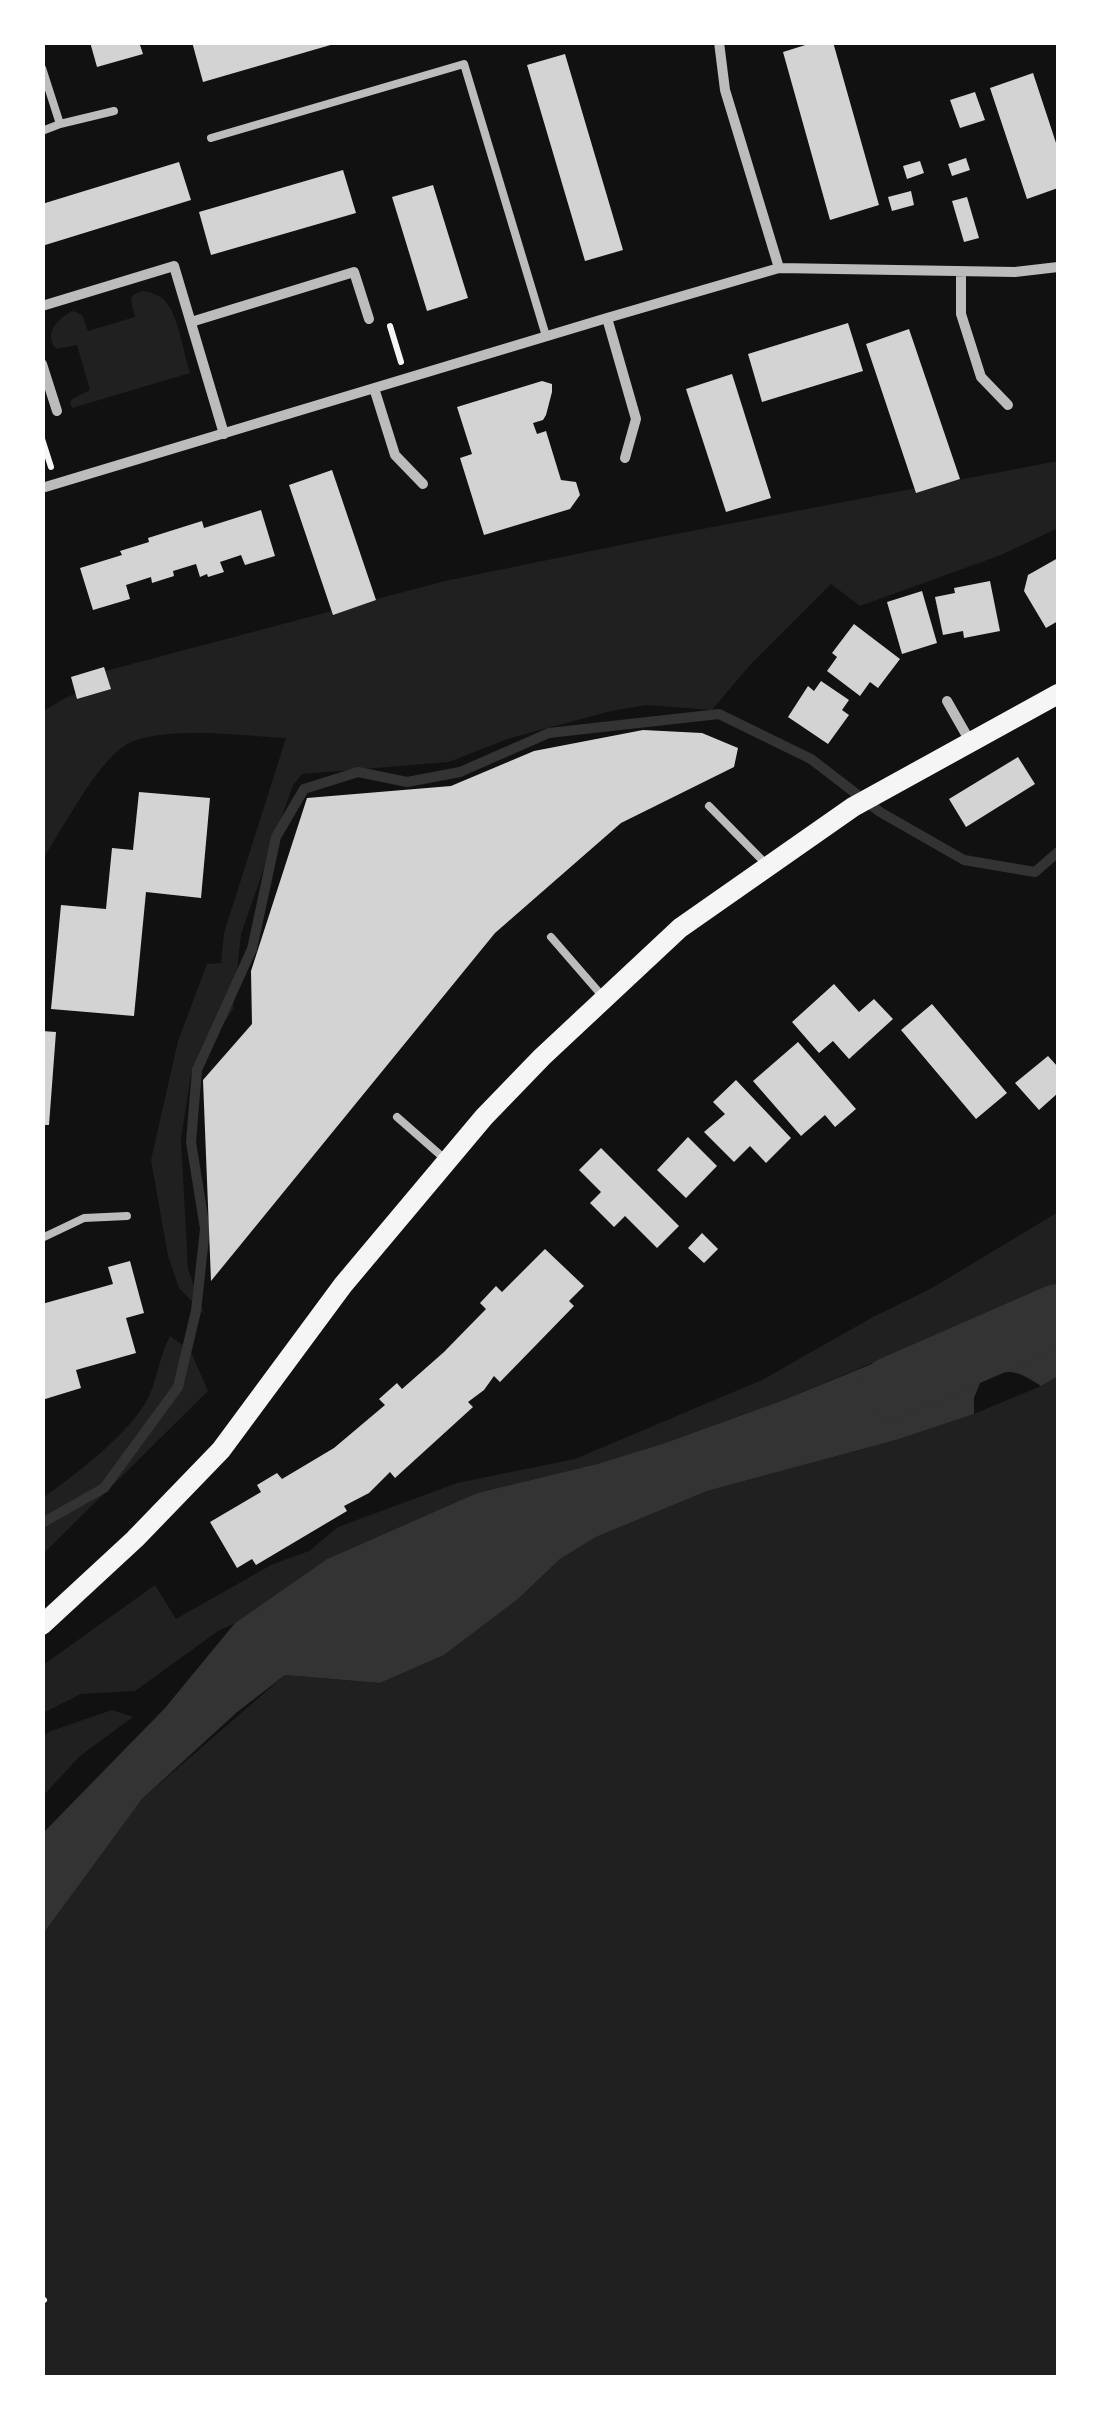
<!DOCTYPE html>
<style>
body{margin:0}
#map{position:relative;width:1101px;height:2420px;overflow:hidden;background:#111;font-family:Lato,sans-serif}
canvas{display:block}
.frame{position:absolute;inset:0;border:45px solid #fff;pointer-events:none}
</style>
<div id="map">
<canvas width="1101" height="2420"></canvas>
<div class="frame"></div>
</div>
<script>
const g = document.querySelector('canvas').getContext('2d');
g.lineJoin = 'round';
function fillPath(path, color) {
  g.fillStyle = color;
  g.fill(path, 'evenodd');
}
function strokePath(path, color, width, dash) {
  g.strokeStyle = color;
  g.lineWidth = width;
  g.lineCap = dash ? 'butt' : 'round';
  g.setLineDash(dash || []);
  g.stroke(path);
}
const green = new Path2D(`
 M144 291C153 293 160 295 166 302 178 316 184 354 190 373L72 408 70 403 72 399 90 390 77 345 56 349C43 333 58 318 73 311L82 315 88 331 135 317C133 303 124 295 144 291Z
 M1058 461V528L1001 555 860 606 831 584 749 666 712 710 647 705 611 711 507 739 449 762 302 774 293 785 241 934 233 1009 191 1074 181 1139 188 1269 204 1314 179 1288 168 1256 151 1160 178 1041 207 964 221 963 224 933 286 738C246 736 157 724 124 746 95 766 63 828 43 859V711L69 696 101 686 98 673 445 581 655 538Z
 M1058 1212V1285L781 1401 665 1443 597 1464 477 1493 327 1559 235 1623 218 1631 135 1691 81 1694 43 1713V1665L155 1585 176 1619 271 1565 309 1551 338 1527 457 1483 575 1459 762 1380 873 1317 932 1288Z
 M170 1336 190 1350 208 1391 43 1554V1498C77 1473 124 1438 146 1402 157 1383 159 1356 170 1336Z
 M1058 1376V2377L43 2378V1934L142 1799 285 1675 380 1683 444 1655 518 1599 560 1559 596 1537 707 1491 896 1440 974 1414 1041 1386Z
 M112 1710 133 1717 80 1756 43 1796V1736L51 1731Z`);
const water = new Path2D(`
 M1058 1286V1376L1041 1386C1014 1369 1009 1367 980 1383L974 1398V1414L896 1440 707 1491 596 1537 560 1559 518 1599 444 1655 380 1683 285 1675 236 1713 142 1799 43 1934V1833L165 1708 235 1623 327 1559 477 1493 597 1464 665 1443 781 1401 928 1341C965 1368 1004 1352 1007 1306Z`);
const stream = new Path2D(`
 M42 1523 104 1488 178 1387 196 1311 205 1229 191 1142 197 1070 252 949 276 837 304 789 358 772 407 782 460 772 549 733 719 714 811 759 880 812 964 860 1035 872 1058 852`);
const river = new Path2D(`
 M891 1388 1058 1315`);
const building = new Path2D(`
 M90 42H139L143 54 97 67Z
 M192 42H334V44L203 82Z
 M815 42H833L879 205 830 220 783 52Z
 M565 54 623 250 585 261 527 65Z
 M1033 73 1058 149V188L1027 199 990 88Z
 M975 92 985 120 960 128 950 100Z
 M966 158 970 170 952 176 948 164Z
 M920 161 924 173 907 179 903 166Z
 M179 162 191 200 42 246V204Z
 M343 170 356 213 211 255 199 212Z
 M433 185 468 298 427 311 392 197Z
 M911 191 914 205 892 211 888 197Z
 M967 197 979 238 964 242 952 201Z
 M848 323 863 371 762 402 748 354Z
 M909 329 960 479 916 493 866 344Z
 M732 374 771 498 726 512 686 389Z
 M542 381 552 384V392L546 415 543 420 533 423 537 434 546 431 561 480 576 482 580 495 570 509 484 535 460 458 472 454 457 407Z
 M332 470 376 600 333 615 289 485Z
 M261 510 275 556 245 565 241 555 220 562 224 572 208 577 207 574 200 577 196 564 173 571 174 576 152 583 151 577 126 585 130 599 93 610 80 568 122 555 120 551 149 542 148 538 202 521 204 528Z
 M1058 558V621L1046 628 1024 591 1028 575Z
 M990 581 1000 631 964 638 963 631 943 635 935 597 955 593 954 588Z
 M922 591 937 643 902 654 887 602Z
 M854 624 900 659 878 688 870 682 860 696 827 671 837 657 832 653Z
 M104 667 111 689 77 699 71 677Z
 M821 681 849 700 842 710 849 715 828 744 788 717 808 686 814 691Z
 M643 730 702 733 738 748 734 767 621 823 495 933 211 1281 203 1080 252 1024 251 971 307 798 451 786 534 751Z
 M1018 757 1035 784 966 827 949 799Z
 M139 792 210 798 201 898 146 892 134 1016 51 1009 61 905 106 909 112 848 133 850Z
 M834 984 859 1012 874 999 893 1019 849 1059 833 1041 819 1053 792 1022Z
 M932 1004 1007 1093 976 1119 901 1030Z
 M42 1031 56 1032 49 1125H42Z
 M798 1042 856 1109 835 1127 825 1115 801 1136 753 1081Z
 M1048 1056 1058 1067V1093L1039 1110 1015 1083Z
 M736 1080 791 1138 766 1163 750 1146 734 1162 704 1132 725 1114 713 1102Z
 M688 1137 717 1166 686 1198 657 1170Z
 M601 1148 679 1226 657 1248 625 1216 614 1227 590 1203 601 1192 579 1170Z
 M702 1233 718 1249 704 1263 688 1248Z
 M545 1249 584 1286 569 1301 574 1306 500 1382 494 1376 484 1390 468 1402 473 1407 395 1478 390 1472 369 1493 344 1506 347 1511 256 1565 252 1559 237 1568 210 1522 261 1492 257 1485 277 1473 282 1479 334 1448 385 1405 379 1399 397 1383 402 1389 444 1352 486 1309 480 1303 496 1286 502 1292Z
 M130 1261 144 1313 126 1318 136 1353 76 1370 81 1388 42 1400V1304L113 1284 108 1267Z`);
const path = new Path2D(`
 M390 326 401 362
 M42 439 51 467
 M42 2302 44 2300`);
const service = new Path2D(`
 M42 68 60 124
 M42 131 60 124 114 111
 M211 138 464 64 546 336
 M709 806 765 863
 M551 937 604 998
 M397 1117 446 1160
 M42 1238 84 1218 127 1216`);
const minor = new Path2D(`
 M719 42 725 90 779 268
 M961 272V314L981 377 1008 405
 M42 306 174 266 224 434
 M607 318 636 419 625 458
 M191 322 354 272 369 319
 M42 364 57 411
 M374 388 395 455 423 484
 M42 488 607 318 779 268 1015 272 1058 267
 M947 701 971 743`);
const secondary = new Path2D(`
 M42 1625 135 1539 221 1450 343 1285 484 1117 542 1057 680 928 853 807 1058 694`);
fillPath(green, '#202020');
fillPath(water, '#333');
strokePath(stream, '#333', 10);
strokePath(river, '#333', 62);
fillPath(building, '#d3d3d3');
strokePath(path, '#f5f5f5', 6);
strokePath(service, '#bcbcbc', 8);
strokePath(minor, '#bcbcbc', 10);
strokePath(secondary, '#f5f5f5', 20);
</script>
